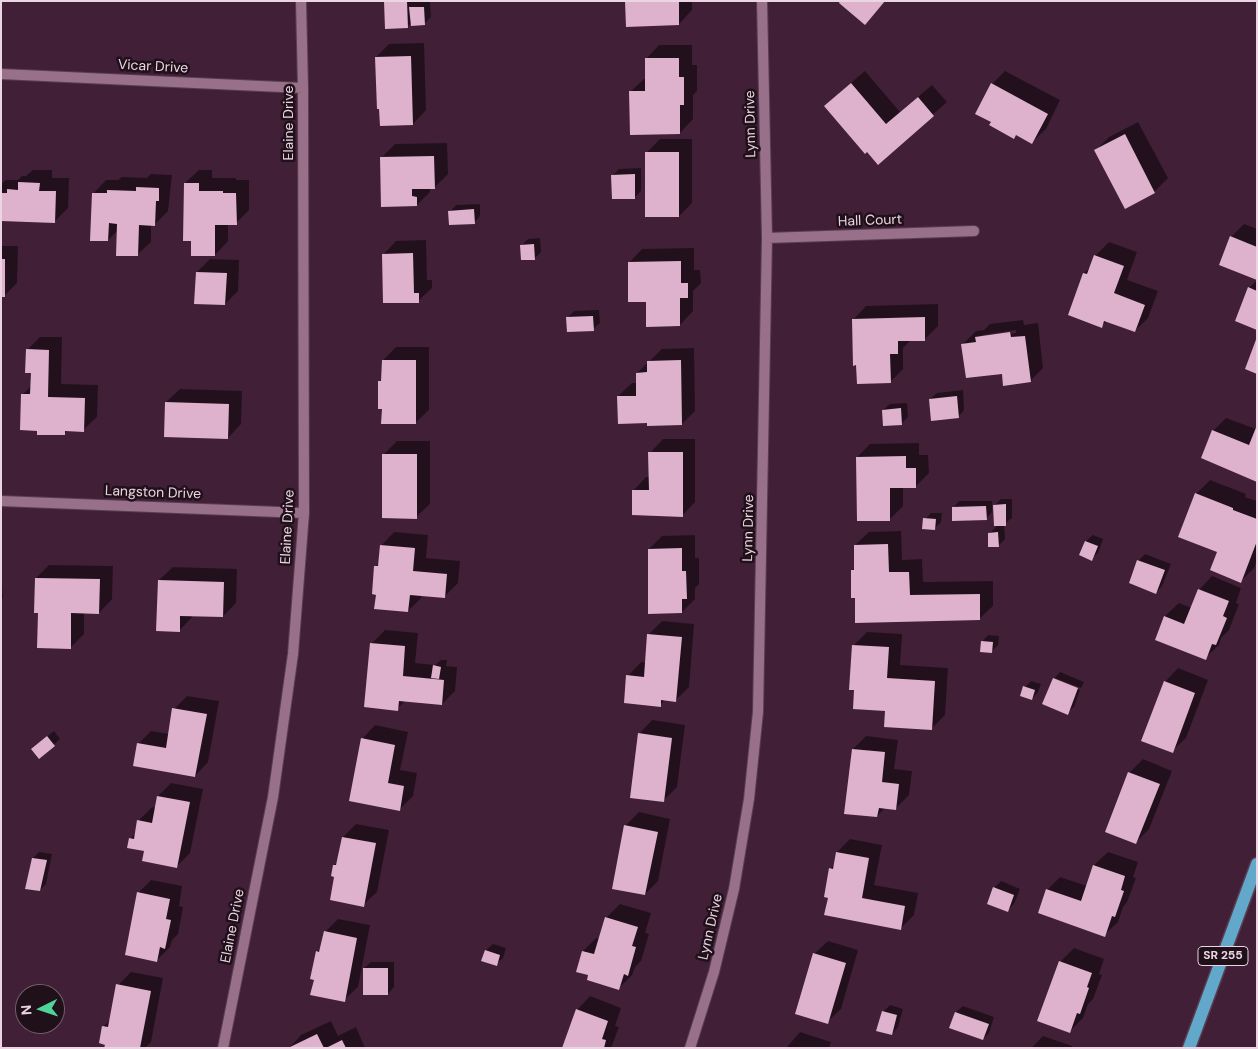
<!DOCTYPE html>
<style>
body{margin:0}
#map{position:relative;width:1258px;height:1049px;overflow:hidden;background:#412037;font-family:"DM Sans",sans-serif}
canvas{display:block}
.frame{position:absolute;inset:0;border:2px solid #ecd5e3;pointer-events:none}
.north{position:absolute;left:15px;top:984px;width:50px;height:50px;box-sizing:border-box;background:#1f101a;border:1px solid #715f6a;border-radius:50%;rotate:266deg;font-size:14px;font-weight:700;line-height:20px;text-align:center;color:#ecd5e3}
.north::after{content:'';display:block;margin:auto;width:18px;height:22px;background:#50d398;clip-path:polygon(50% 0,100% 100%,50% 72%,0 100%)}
</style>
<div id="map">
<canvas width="1258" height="1049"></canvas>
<div class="frame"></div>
<div class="north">N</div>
</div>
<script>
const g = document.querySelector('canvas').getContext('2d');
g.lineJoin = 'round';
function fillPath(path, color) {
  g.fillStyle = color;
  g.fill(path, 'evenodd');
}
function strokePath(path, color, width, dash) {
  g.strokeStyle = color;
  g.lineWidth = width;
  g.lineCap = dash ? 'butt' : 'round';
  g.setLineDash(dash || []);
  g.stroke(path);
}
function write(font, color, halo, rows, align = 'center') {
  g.font = font + ' "DM Sans",sans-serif';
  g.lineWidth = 5;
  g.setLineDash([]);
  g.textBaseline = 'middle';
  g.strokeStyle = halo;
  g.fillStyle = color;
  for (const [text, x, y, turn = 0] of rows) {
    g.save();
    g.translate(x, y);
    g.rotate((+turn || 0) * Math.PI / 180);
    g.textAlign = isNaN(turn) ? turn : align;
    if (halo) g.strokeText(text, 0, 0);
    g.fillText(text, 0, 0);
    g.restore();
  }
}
const shadow = new Path2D(`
 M385 1H430L431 17 424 24 412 22 407 27Z
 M626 1H692V10L679 24Z
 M424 43 426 110 413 124 376 57 389 44Z
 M659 45H692V65H697V91L693 95V119L680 133 630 92 644 79H646V59Z
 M865 71 900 112 932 85 947 102 878 163 839 93Z
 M1005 71 1060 100 1046 129 1032 142 1017 134 1014 137 992 121V84Z
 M1138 122 1168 178 1154 192 1125 207 1096 150 1109 137Z
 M660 139H692V203L679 216 646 153Z
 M447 143 448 174 434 188H430V192L417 205 381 158 395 144Z
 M641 168V191L635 197 613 175 619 169Z
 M33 170H52V178H69L68 208 54 222 1 219V184L6 180H18L22 176H26Z
 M199 170H212V178H236V180H249V210L236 223H228V241L215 255 185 183Z
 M151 174 172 175 168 211 155 224H151V242L137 255 118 230 108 240 93 194 106 180H118L122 177 147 178Z
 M480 204V216L474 223 450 212 456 205Z
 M1244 224 1257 229V278L1231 237Z
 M540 238 541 252 534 259 522 245 528 239Z
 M426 240 427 280H432V288L418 301 383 255 396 241Z
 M1109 242 1137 252 1127 280 1158 291 1148 318 1135 331 1107 321 1101 326 1084 273 1092 266 1095 256Z
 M1 246H18L17 283 4 296H1Z
 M694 248V270H700L701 283 693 291V311L680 325 647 301 629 263 642 249Z
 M210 259 239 260 238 291 225 304 197 272Z
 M1257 280V328L1249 288Z
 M938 304V326L925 339 911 340 903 348V369L890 382 853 320 866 306Z
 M599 310 600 323 593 329 568 317 574 311Z
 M1023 320 1024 325 1038 323 1043 368 1030 381 1003 372 963 344 976 331 984 330 990 324ZM1016 330V333L979 338 982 335Z
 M40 337H62L61 384 98 385 97 417 83 430H68L64 434 22 395 31 386 32 372 27 350Z
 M396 347H429V410L415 423 383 408 380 381 383 378V360Z
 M694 348 695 411 682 424 649 422 618 396 632 383H637V373L662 349Z
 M180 389 242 391 241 424 228 438 166 402Z
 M963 390 964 410 958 417 930 399 937 393Z
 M907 403 908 417 902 423 883 410 890 404Z
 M1226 418 1256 429 1257 480 1213 431Z
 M663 439H695V502L682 516 633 491 646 477H650V453Z
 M397 441H430V504L416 517 383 455Z
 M919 443V455H928L929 473 916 486H903V506L889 520 857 457 870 444Z
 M1210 480 1246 494 1245 497 1257 501V560L1254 568 1241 581 1218 551 1196 494Z
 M1001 499H1012V518L1004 524 1005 539 998 546 990 533 998 525 995 505Z
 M959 501H992V512L986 519 953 508Z
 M931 513H942L941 522 934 529 925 519Z
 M901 531 902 560 922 559 923 582 993 581V606L979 619 856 597 852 570 856 567 855 545 869 532Z
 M394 532 428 535 426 558 460 561 458 583 444 597 421 595V598L408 611 377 593 376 566 380 562 381 546Z
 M695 535V558H699V584L695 588V599L682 612 649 549 662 536Z
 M1093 535 1103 539 1098 553 1091 559 1081 555 1086 541Z
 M1145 554 1171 564 1162 586 1156 592 1138 561Z
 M1 565 3 598 1 600Z
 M49 565 113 566 112 599 99 613 84 612V634L70 648 39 612 36 578Z
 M173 567 237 569 236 603 223 616 192 615V617L179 631 159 580Z
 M1212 576 1241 588 1236 603 1239 604 1229 630 1221 638 1219 645 1205 658 1157 639 1165 616 1179 603 1192 608 1199 590Z
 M662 621 694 624 689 687 676 700 666 699 660 705 628 676 641 662 646 663 649 634Z
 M385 630 418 633 415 663 435 665 441 660H447L446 666 457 667 455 691 442 704 406 700 397 709 372 643Z
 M867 632 902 634 900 665 948 668 945 715 932 728 886 710 853 646Z
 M988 635 999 636 998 645 992 651 982 642Z
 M1178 668 1208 680 1186 738 1172 751 1165 682Z
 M1060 672 1084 682 1081 688 1055 678V680L1080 690 1074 707 1067 713 1054 679Z
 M1031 681 1041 684 1038 692 1032 699 1025 687Z
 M187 696 219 701 208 762 195 776 138 744 151 731 169 734 174 709Z
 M652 720 685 725 677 787 664 800 639 734Z
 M375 725 408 732 400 770 417 773 413 796 400 809 362 739Z
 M54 731 60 739 40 757 39 743Z
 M866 736 898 740 894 769 912 771 909 795 896 808 886 807 877 816 853 749Z
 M1143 759 1172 771 1149 829 1136 842 1129 773Z
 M171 783 203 789 190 853 177 866 145 850 130 839 136 833 138 821 152 807 156 808 158 796Z
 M639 812 670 819 658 881 645 894 613 888 626 825Z
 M356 824 389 830 377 892 363 905 336 876 334 865 339 861 343 837Z
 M850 839 882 845 874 885 918 893 914 915 900 929 829 897 830 869 835 864 837 852Z
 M39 852 52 854 46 884 40 890 33 858Z
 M1108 852 1138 862 1133 877 1136 878 1127 902 1123 907 1118 922 1104 935 1047 890 1060 877 1087 886 1094 865Z
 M151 880 182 886 179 906 183 907 178 934 172 940 170 947 157 960 138 893Z
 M1001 881 1020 889 1014 904 1008 910 994 888Z
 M620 904 651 913 645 933 649 934 641 961 635 967 632 975 619 988 583 951 596 938 600 939 606 918Z
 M338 919 370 925 358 987 344 1000 315 979 317 952 322 947 325 932Z
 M828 941 858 950 841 1009 827 1022 814 954Z
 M493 944 506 948 503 958 496 964 483 960 486 950Z
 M1074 948 1104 959 1099 974 1102 975 1093 999 1088 1004 1083 1018 1070 1031 1039 1020 1061 961Z
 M371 962H394V987L388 994 364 968Z
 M131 972 163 978 151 1042 145 1048H106L104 1026 111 1019 118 985Z
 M590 996 621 1008 615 1026 619 1027 611 1048H564L577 1010Z
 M890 1005 903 1009 898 1027 892 1034 883 1012Z
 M963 1006 994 1017 989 1033 983 1039 951 1028 956 1012Z
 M331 1021 338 1036 356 1027 365 1048H289L301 1035Z
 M800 1032 831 1042 829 1048H786Z
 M1043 1036 1072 1046V1048H1031Z`);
const building = new Path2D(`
 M384 1H407L408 28 385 29Z
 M625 1H679V25L626 27Z
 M840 1H885L865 25 839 3Z
 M409 7H424L425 25 411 26Z
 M411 56 413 125 380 126 379 109H377L375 57Z
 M645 58H679V77H684V105H680V134L630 135 629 91H645Z
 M851 83 886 124 918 97 934 116 878 165 867 152 865 154 824 106Z
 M991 83 1048 114 1032 144 1016 135 1014 139 989 125 991 122 975 114Z
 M1125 134 1155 193 1125 209 1094 150Z
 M645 152H679V217H645Z
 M434 156 435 189H412V196L417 197V206L381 207 380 157Z
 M635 174V199H612L611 175Z
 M18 182 40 183 39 191H56L55 223 1 221V193H7V189L18 190Z
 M184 183H199V191H223V193H236L237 225H215V256H191V241H183Z
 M136 187 159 188V201H156L155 226 139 225 138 256H116L117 224 109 223 108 241H90L92 193H107V190L136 191Z
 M474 209 475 224 449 225 448 211Z
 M1230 236 1257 247V280L1219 265Z
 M534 244 535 260H521L520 245Z
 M413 253 414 293H419V303H383L382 254Z
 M1094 255 1124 266 1114 293 1145 305 1135 332 1104 321 1102 328 1068 315 1083 273 1087 274Z
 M1 259H5V297H1Z
 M681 261V283H688V298H680V326L646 327V302H628V262Z
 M196 272 227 273 225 305 194 304Z
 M1248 287 1257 291V330L1235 321Z
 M593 316 594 331 567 332 566 317Z
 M925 317V341H898V354H890L891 383 857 384 856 365 853 366 852 319Z
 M1010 332 1011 337 1025 336 1031 382 1003 386 1002 374 966 378 961 344 976 342 975 337Z
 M1257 337V374L1245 369Z
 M26 349 49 350 48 397 85 398 84 432 65 431V435H37V431L20 430 21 394H30L31 373H25Z
 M382 360H416V424H381L382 409H378V381H381Z
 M681 360 682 425 647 426V423L618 424 617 396H636V373L647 372V361Z
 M957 396 959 418 931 421 929 399Z
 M165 402 229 404 228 439 164 437Z
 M901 408 902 425 883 426 882 410Z
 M1257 425V482L1201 458 1212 430 1249 445Z
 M648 452H683V517L632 515V490H649Z
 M382 454H417V519L382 518Z
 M906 456V468H916V488H890V521H857L856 457Z
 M1195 493 1233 508V510L1257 519V541L1241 583 1210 570 1217 552 1178 537Z
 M1006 504V526H994L993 505Z
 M986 506 987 520 952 521V507Z
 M923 518 936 519 935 530 922 529Z
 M998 532 999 547H988V533Z
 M1085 541 1098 546 1092 561 1079 555Z
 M888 544 889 572H909L910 595 980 594V620L855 623V598H851V570H854V545Z
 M380 545 415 548 413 571 447 574 445 598 410 595 408 612 374 609 376 595 372 594 374 566H378Z
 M682 548V571H686L687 599H682V613L648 614V549Z
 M1137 560 1165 570 1156 594 1129 583Z
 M35 578 100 579 99 614 71 613V649L37 648 38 613H34Z
 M158 580 224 582 223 617 180 616V632L156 631Z
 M1198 589 1229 601 1223 616 1227 618 1216 645 1212 644 1206 660 1155 640 1164 616 1184 624Z
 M647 634 682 637 676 702 661 700V707L624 703 626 675 644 677Z
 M981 641 993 642 992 653 980 652Z
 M370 643 405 646 403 676 444 680 442 705 399 701 398 711 364 707Z
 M852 645 889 647 887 678 935 681 932 730 884 727 885 711 853 709 854 690H849Z
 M433 665 441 667 439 679 431 678Z
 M1053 678 1078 688 1068 715 1042 704Z
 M1164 681 1195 693 1173 753 1141 741Z
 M1023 686 1035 690 1032 700 1020 696Z
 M172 708 207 714 195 777 133 766 137 743 166 748Z
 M638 733 672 738 664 802 630 798Z
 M47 736 55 746 39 759 31 749Z
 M361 738 395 745 388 783 404 786 400 811 349 801Z
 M852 749 885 752 882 782 899 784 896 810 879 808 877 817 844 814Z
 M1128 772 1160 784 1136 844 1105 832Z
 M157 796 190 802 177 868 142 861 144 851 127 848 129 838 134 839 137 820 152 823Z
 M624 825 658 832 645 895 612 889Z
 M342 837 376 843 364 907 330 900 334 877 331 876 333 865H336Z
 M836 852 869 858 862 898 905 906 901 930 824 915 828 898 824 897 829 868 833 869Z
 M32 858 47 860 40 891 25 889Z
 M1093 865 1125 876 1121 890 1124 891 1115 917 1112 916 1105 937 1038 913 1046 889 1081 901Z
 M993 887 1014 895 1008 912 987 904Z
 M137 892 170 899 166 919 171 920 165 949 160 947 157 962 125 955Z
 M605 917 638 927 632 946 636 947 628 976 624 974 619 990 587 980 588 975 576 972 582 951 594 954Z
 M324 931 357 938 345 1002 310 995 314 980 310 979 316 951 319 952Z
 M485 950 500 955 497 966 481 961Z
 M813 953 846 963 828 1024 795 1014Z
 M1059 961 1092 973 1087 987 1089 988 1080 1014 1077 1013 1070 1033 1037 1021Z
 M363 968H388V995H363Z
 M116 984 151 991 140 1048H104L105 1045 99 1043 102 1026 108 1027Z
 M576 1009 608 1021 602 1039 606 1040 604 1048H562Z
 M882 1011 897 1015 892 1035 876 1031Z
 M955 1012 989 1024 983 1040 949 1028Z
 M317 1034 324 1048H288Z
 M342 1040 346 1048H326Z`);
const minor = new Path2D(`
 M1 74 303 88
 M767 238 974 231
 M1 501 304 513
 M223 1048 273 797 293 654 304 513 303 88 301 1
 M690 1048 714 972 734 889 749 799 758 712 767 238 762 1`);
const primary = new Path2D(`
 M1189 1048 1257 864`);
const shields = [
 [1223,956,50]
];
const shieldNames = [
 ["SR 255",1223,956]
];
const streetNames = [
 ["Vicar Drive",153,67,3],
 ["Elaine Drive",289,123,-90],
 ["Lynn Drive",751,124,-91],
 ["Hall Court",870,221,-2],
 ["Langston Drive",153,493,2],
 ["Elaine Drive",288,527,-87],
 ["Lynn Drive",749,528,-89],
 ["Elaine Drive",233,926,-79],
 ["Lynn Drive",711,927,-77]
];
fillPath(shadow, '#0007');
fillPath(building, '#deb2cd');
strokePath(minor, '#5a3d51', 12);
strokePath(primary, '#5a3d51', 15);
strokePath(minor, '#98708a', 10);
strokePath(primary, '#61a8ca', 12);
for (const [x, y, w] of shields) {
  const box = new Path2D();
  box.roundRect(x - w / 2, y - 9.5, w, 19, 4);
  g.fillStyle = '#1f101a';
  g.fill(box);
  strokePath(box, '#ecd5e3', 1);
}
write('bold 12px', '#ecd5e3', null, shieldNames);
write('14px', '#ecd5e3', '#1f101a', streetNames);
</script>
